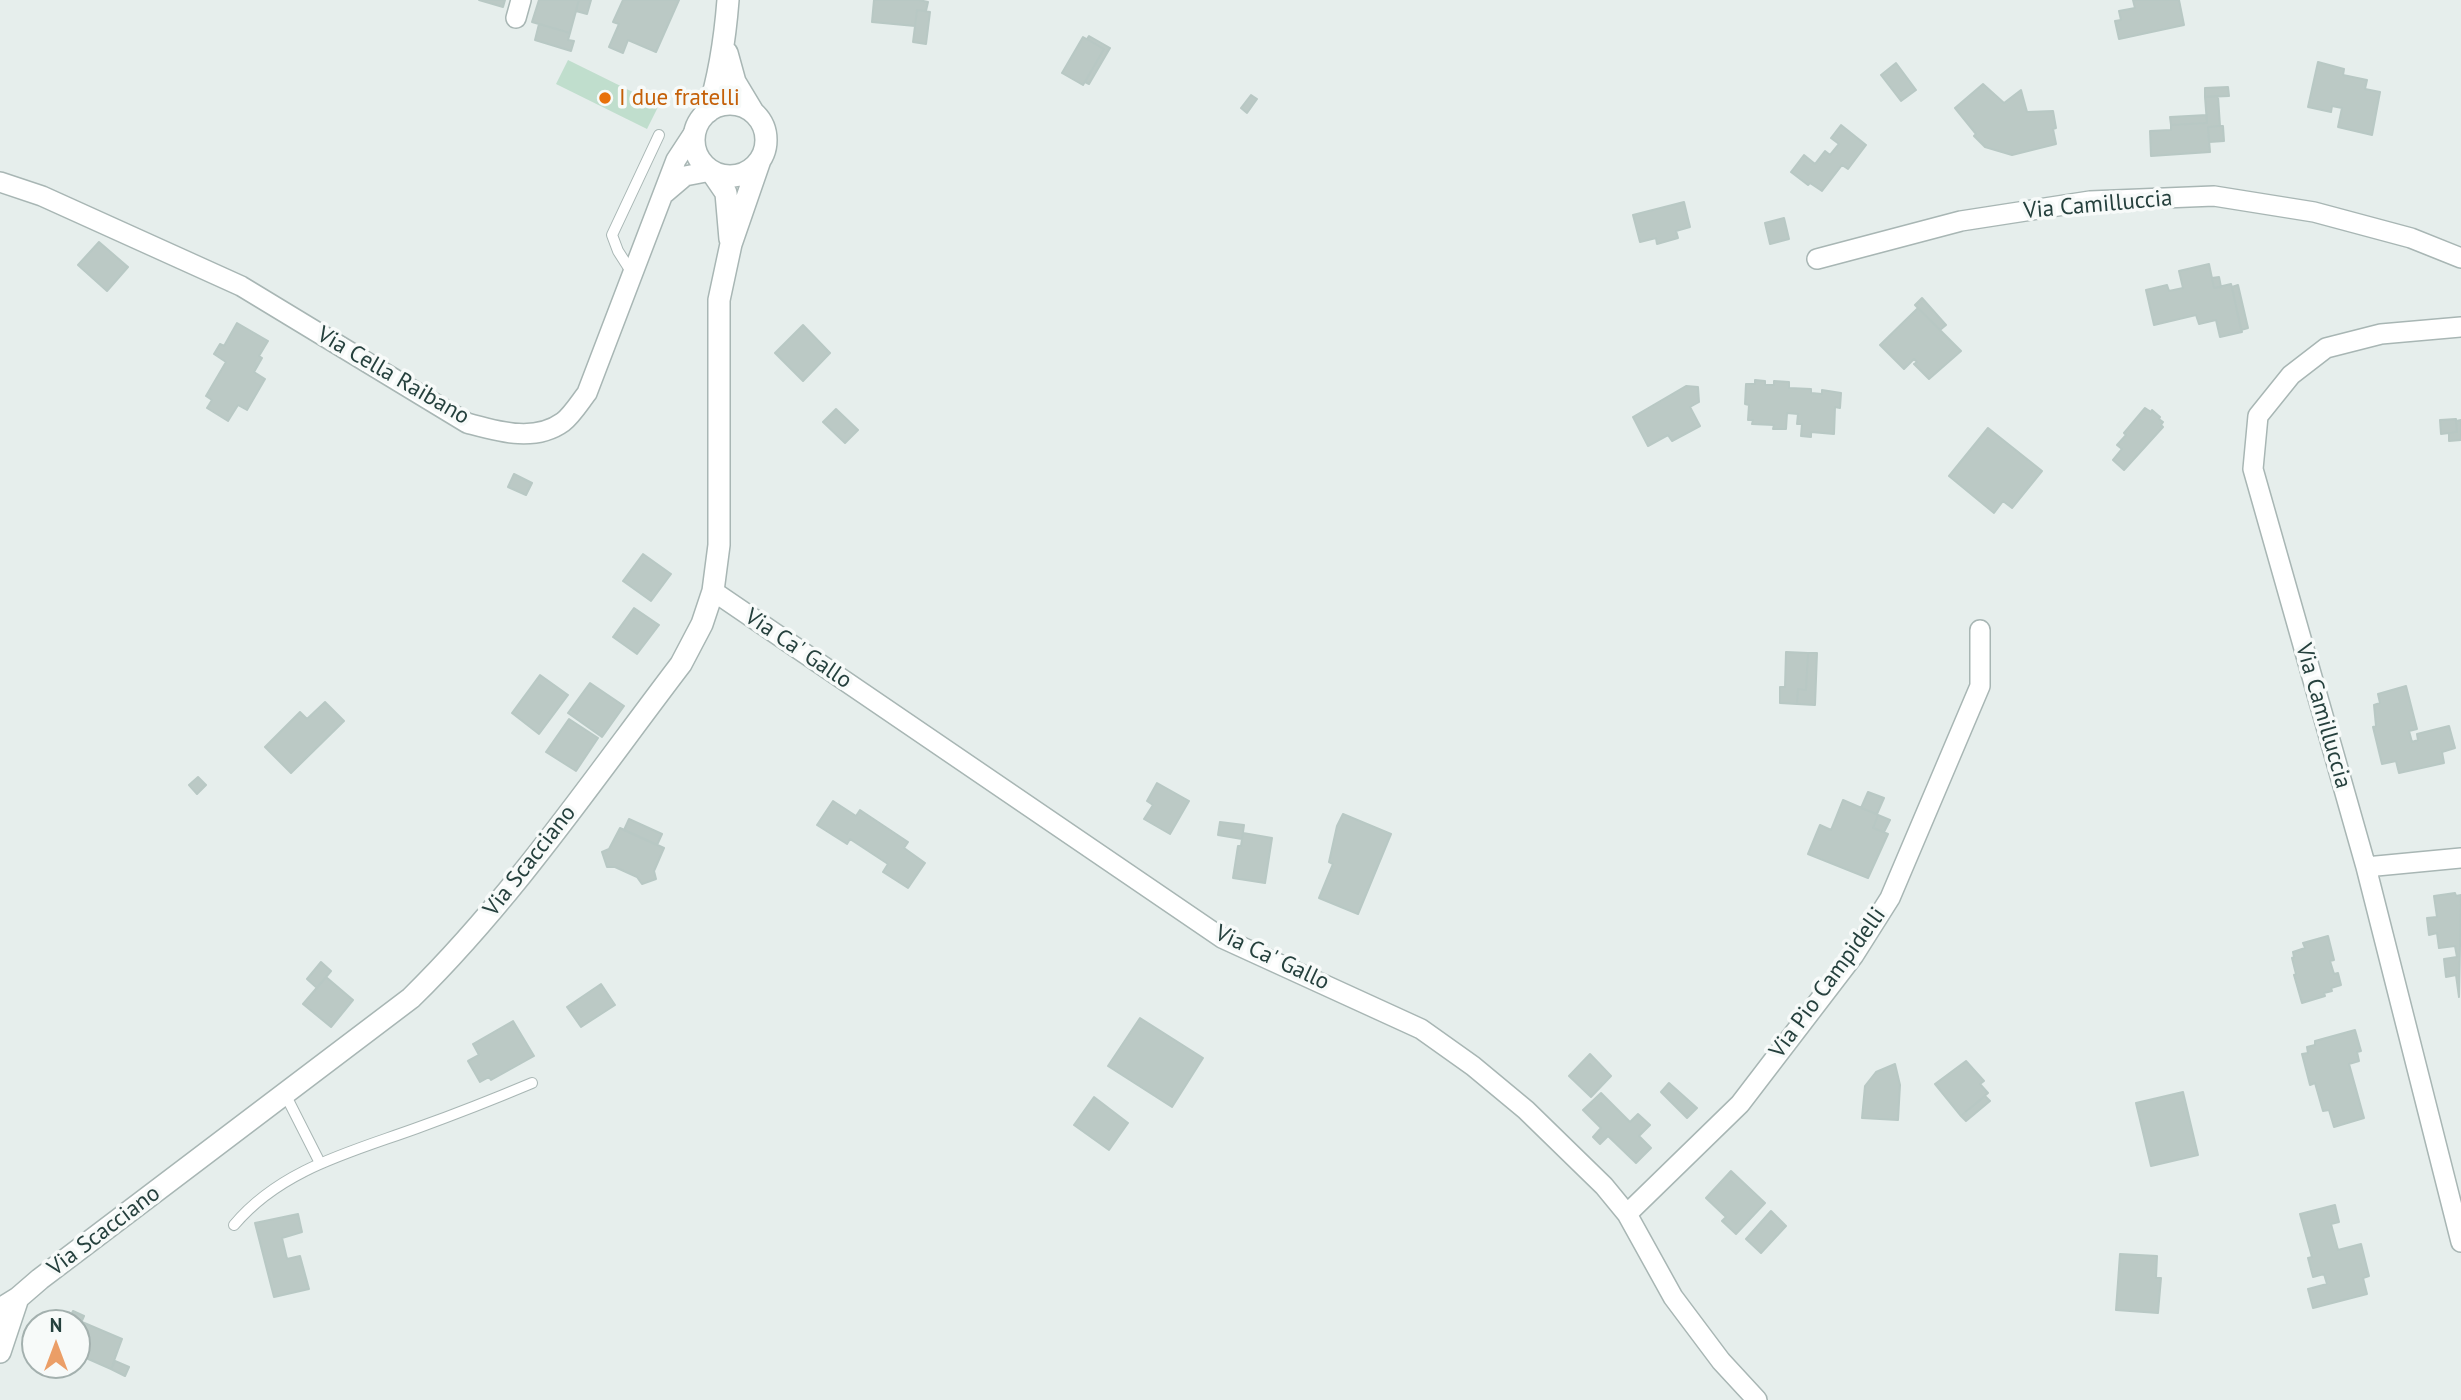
<!DOCTYPE html>
<style>
body{margin:0}
#map{position:relative;width:2461px;height:1400px;overflow:hidden;background:#e6eeec;font-family:"PT Sans",sans-serif}
canvas{display:block}
.north{position:absolute;left:21px;top:1309px;width:70px;height:70px;box-sizing:border-box;background:#f7faf9;border:2px solid #a3b0ae;border-radius:50%;rotate:0deg;font-size:19px;font-weight:700;line-height:28px;text-align:center;color:#25403d}
.north::after{content:'';display:block;margin:auto;width:24px;height:32px;background:#eb9e67;clip-path:polygon(50% 0,100% 100%,50% 72%,0 100%)}
</style>
<div id="map">
<canvas width="2461" height="1400"></canvas>
<div class="north">N</div>
</div>
<script>
const g = document.querySelector('canvas').getContext('2d');
g.lineJoin = 'round';
function fillPath(path, color) {
  g.fillStyle = color;
  g.fill(path, 'evenodd');
}
function strokePath(path, color, width, dash) {
  g.strokeStyle = color;
  g.lineWidth = width;
  g.lineCap = dash ? 'butt' : 'round';
  g.setLineDash(dash || []);
  g.stroke(path);
}
function write(font, color, halo, rows, align = 'center') {
  g.font = font + ' "PT Sans",sans-serif';
  g.lineWidth = 7;
  g.setLineDash([]);
  g.textBaseline = 'middle';
  g.strokeStyle = halo;
  g.fillStyle = color;
  for (const [text, x, y, turn = 0] of rows) {
    g.save();
    g.translate(x, y);
    g.rotate((+turn || 0) * Math.PI / 180);
    g.textAlign = isNaN(turn) ? turn : align;
    if (halo) g.strokeText(text, 0, 0);
    g.fillText(text, 0, 0);
    g.restore();
  }
}
const green = new Path2D(`
 M568 60 659 105 647 129 556 84Z`);
const building = new Path2D(`
 M479 0H505L503 7Z
 M539 0H579L570 33 532 22Z
 M579 0H591L587 14 576 11Z
 M623 0H679L656 52 628 40 623 53 609 47 619 24 613 22Z
 M874 0H919L928 2 926 11 917 10 915 26 872 22Z
 M2133 0H2179L2184 25 2119 39 2115 21 2121 20 2119 11 2135 8Z
 M917 10 930 12 926 44 913 42Z
 M539 24 570 33 568 40 574 41 571 51 535 40Z
 M1089 36 1110 48 1089 84 1085 82 1104 49 1087 39Z
 M1083 37 1104 49 1083 85 1062 73Z
 M2318 62 2344 69 2343 75 2367 80 2365 89 2380 92 2372 135 2338 127 2342 108 2332 106 2331 112 2308 107Z
 M1896 63 1916 90 1901 101 1881 75Z
 M1983 84 2004 103 2021 90 2027 112 2053 111 2056 128 2053 129 2056 144 2012 155 1985 147 1974 136 1976 134 1955 108Z
 M2228 87 2229 96 2205 97V88Z
 M1251 95 1257 99 1247 113 1241 108Z
 M2218 96 2220 126 2208 127 2210 152 2151 156 2150 131 2171 130V125L2207 123 2205 97Z
 M2207 115V123L2171 125 2170 117Z
 M1841 125 1866 145 1848 169 1842 165 1822 191 1810 183 1808 185 1791 172 1804 155 1815 164 1825 151 1830 155 1839 144 1831 138Z
 M2220 126H2223L2224 141 2209 142 2208 127Z
 M1684 202 1690 227 1676 231 1678 238 1657 244 1656 238 1640 242 1633 215Z
 M1784 218 1789 239 1770 244 1765 223Z
 M99 242 128 267 107 291 78 265Z
 M2209 264 2214 288 2231 284 2242 332 2220 337 2216 320 2199 324 2196 315 2154 325 2146 290 2167 285 2169 291 2183 288 2179 271Z
 M2219 277 2221 287 2214 288 2212 278Z
 M2238 285 2248 328 2241 330 2232 287Z
 M1922 298 1946 325 1940 330 1915 305Z
 M1918 308 1961 351 1929 379 1914 364 1917 362 1914 359 1904 369 1880 345Z
 M237 323 268 341 259 356 262 358 254 372 265 379 247 410 238 405 228 421 207 408 212 400 206 396 226 362 214 354 220 344 224 346Z
 M803 325 830 353 803 381 775 353Z
 M1755 380 1765 381V385H1774V381L1789 382V388L1811 389V393L1822 394V390L1841 393 1840 408 1835 407 1834 434 1811 432V437L1801 436 1802 424H1797L1798 414 1787 413 1786 429H1773L1774 425 1752 424 1753 420H1748L1749 405 1745 404 1746 384H1755Z
 M1686 386 1698 387 1699 402 1690 407 1700 426 1672 441 1668 435 1648 446 1633 417Z
 M2145 408 2151 412 2152 410 2160 417 2159 419 2163 422 2161 425 2163 427 2124 470 2113 460 2122 449 2117 445 2126 435 2124 433Z
 M836 409 858 430 845 443 823 422Z
 M2456 419 2457 432 2441 434 2440 420Z
 M2461 420V440L2449 441V433L2457 432 2456 421Z
 M1988 428 2042 471 2012 508 2003 501 1994 513 1949 476Z
 M514 474 532 483 526 495 508 487Z
 M643 554 671 574 651 601 623 581Z
 M634 608 659 625 637 654 613 637Z
 M1786 652 1808 653 1806 690 1798 689 1797 704 1780 703V687H1785Z
 M1808 653H1817L1815 705 1797 704 1798 689 1806 690Z
 M540 675 568 695 539 734 512 713Z
 M590 683 624 706 602 737 568 713Z
 M2406 686 2417 729 2409 731 2412 742 2418 740 2417 734 2449 726 2455 748 2442 752 2444 763 2399 773 2396 761 2382 764 2373 727 2376 726 2374 705 2380 703 2378 694Z
 M325 702 344 721 291 773 265 747 300 712 307 719Z
 M569 719 598 738 576 771 546 752Z
 M198 777 206 785 197 794 189 785Z
 M1157 783 1189 801 1170 834 1144 819 1153 805 1147 801Z
 M1868 792 1884 798 1877 814 1861 808Z
 M1843 800 1878 815 1873 828 1888 834 1868 878 1808 854 1820 825 1831 830Z
 M833 801 856 816 860 810 908 842 904 848 925 863 908 888 883 872 888 864 850 839 847 844 817 825Z
 M1343 814 1391 834 1358 914 1319 898 1333 864 1329 862 1337 826Z
 M1878 815 1890 820 1884 832 1873 828Z
 M629 819 662 834 657 845 624 830Z
 M1220 822 1244 825 1242 839 1218 835Z
 M620 828 664 848 654 871 656 879 642 884 637 877 615 867H607L602 852 609 849Z
 M1243 833 1272 838 1265 883 1233 878 1238 846H1241Z
 M2455 893 2456 896 2461 895 2459 997 2456 975 2446 977 2444 959 2457 957 2455 946 2439 948 2437 933 2429 935 2427 918 2437 917 2434 896Z
 M2328 936 2334 960 2330 961 2334 974 2338 973 2341 985 2331 988 2332 991 2324 993 2325 996 2302 1003 2294 975 2296 974 2292 958 2294 957 2293 952 2305 948 2303 943Z
 M321 962 331 971 317 988 307 979Z
 M326 977 353 1000 331 1027 303 1004Z
 M601 984 615 1005 581 1027 567 1007Z
 M1140 1018 1203 1058 1172 1107 1108 1066Z
 M513 1021 534 1056 491 1080 489 1077 480 1082 468 1061 479 1055 473 1044Z
 M2355 1030 2361 1051 2357 1052 2359 1061 2349 1064 2364 1118 2334 1127 2329 1110 2323 1111 2315 1083 2310 1085 2302 1054 2308 1053 2307 1047 2315 1045V1041Z
 M1590 1054 1611 1076 1591 1097 1569 1076Z
 M1966 1061 1984 1081 1980 1084 1988 1093 1961 1116 1935 1084Z
 M1895 1064 1900 1085 1898 1120 1862 1118 1865 1086 1876 1072Z
 M1669 1083 1697 1108 1687 1118 1661 1092Z
 M2183 1092 2198 1155 2151 1166 2136 1103Z
 M1601 1093 1630 1122 1638 1114 1650 1125 1639 1136 1651 1148 1636 1163 1608 1136 1600 1144 1593 1137 1601 1128 1583 1110Z
 M1985 1096 1990 1101 1966 1121 1961 1116Z
 M1094 1097 1128 1123 1109 1150 1074 1125Z
 M1731 1171 1765 1203 1736 1234 1722 1221 1726 1217 1706 1198Z
 M2335 1205 2339 1222 2331 1224 2338 1250 2361 1244 2369 1276 2363 1278 2367 1294 2313 1308 2308 1289 2327 1284 2324 1274 2313 1277 2308 1258 2312 1257 2300 1214Z
 M1771 1211 1786 1226 1761 1253 1746 1239Z
 M298 1214 302 1232 282 1238 287 1259 300 1256 309 1289 274 1297 255 1223Z
 M2120 1254 2157 1256 2156 1278H2161L2158 1313 2116 1310Z
 M73 1311 84 1316 77 1332V1323H68Z
 M82 1322 122 1339 111 1369 77 1354V1332Z
 M115 1361 129 1367 125 1376 111 1369Z`);
const service = new Path2D(`
 M632 273 618 251 612 235 659 135
 M285 1094 320 1163
 M234 1225C281 1169 351 1152 417 1128 456 1114 494 1099 532 1083`);
const minor = new Path2D(`
 M516 18 521 0
 M0 182 42 196 241 286 467 423C497 431 534 443 563 422 572 415 580 402 587 393L676 160 695 131
 M665 193 685 176 711 171
 M1817 259 1961 221 2090 201 2214 196 2314 212 2411 238 2461 258
 M2461 327 2381 334 2326 348 2291 375 2258 416 2253 469 2366 867 2461 1242
 M713 591 1222 938 1421 1029 1473 1066 1526 1110 1604 1186 1627 1214 1673 1297 1721 1361 1757 1400
 M2366 867 2461 858
 M1627 1214 1740 1104 1854 955 1890 898 1980 686V630`);
const tertiary = new Path2D(`
 M727 53 735 82 753 112
 M694 140a36 36 0 1 1 72 0a36 36 0 1 1-72 0Z
 M708 112C720 74 725 39 728 0
 M711 171 726 193 730 239
 M0 1309 18 1298 40 1279 411 998C513 898 594 778 681 664L702 624 713 591 719 545V300L731 244 760 160
 M0 1352 18 1298`);
const markers = [
 [605,98,7,"#e8710a"]
];
const foodNames = [
 ["I due fratelli",619,98]
];
const streetNames = [
 ["Via Camilluccia",2098,205,-5],
 ["Via Cella Raibano",393,376,30],
 ["Via Ca' Gallo",798,649,34],
 ["Via Camilluccia",2323,716,74],
 ["Via Scacciano",530,861,-52],
 ["Via Ca' Gallo",1272,958,25],
 ["Via Pio Campidelli",1828,983,-54],
 ["Via Scacciano",104,1231,-37]
];
fillPath(green, '#c0decd');
fillPath(building, '#bbc9c5');
strokePath(building, '#b8c8c4', 2);
strokePath(service, '#a8b6b4', 12);
strokePath(minor, '#a8b6b4', 22);
strokePath(tertiary, '#a8b6b4', 24);
strokePath(service, '#fff', 10);
strokePath(minor, '#fff', 19);
strokePath(tertiary, '#fff', 21);
for (const [x, y, r, color] of markers) {
  const dot = new Path2D();
  dot.arc(x, y, r, 0, 2 * Math.PI);
  g.fillStyle = color;
  g.fill(dot);
  strokePath(dot, '#f7faf9', 2.5);
}
write('23px', '#c56008', '#f7faf9', foodNames, 'left');
write('23px', '#25403d', '#f7faf9', streetNames);
</script>
